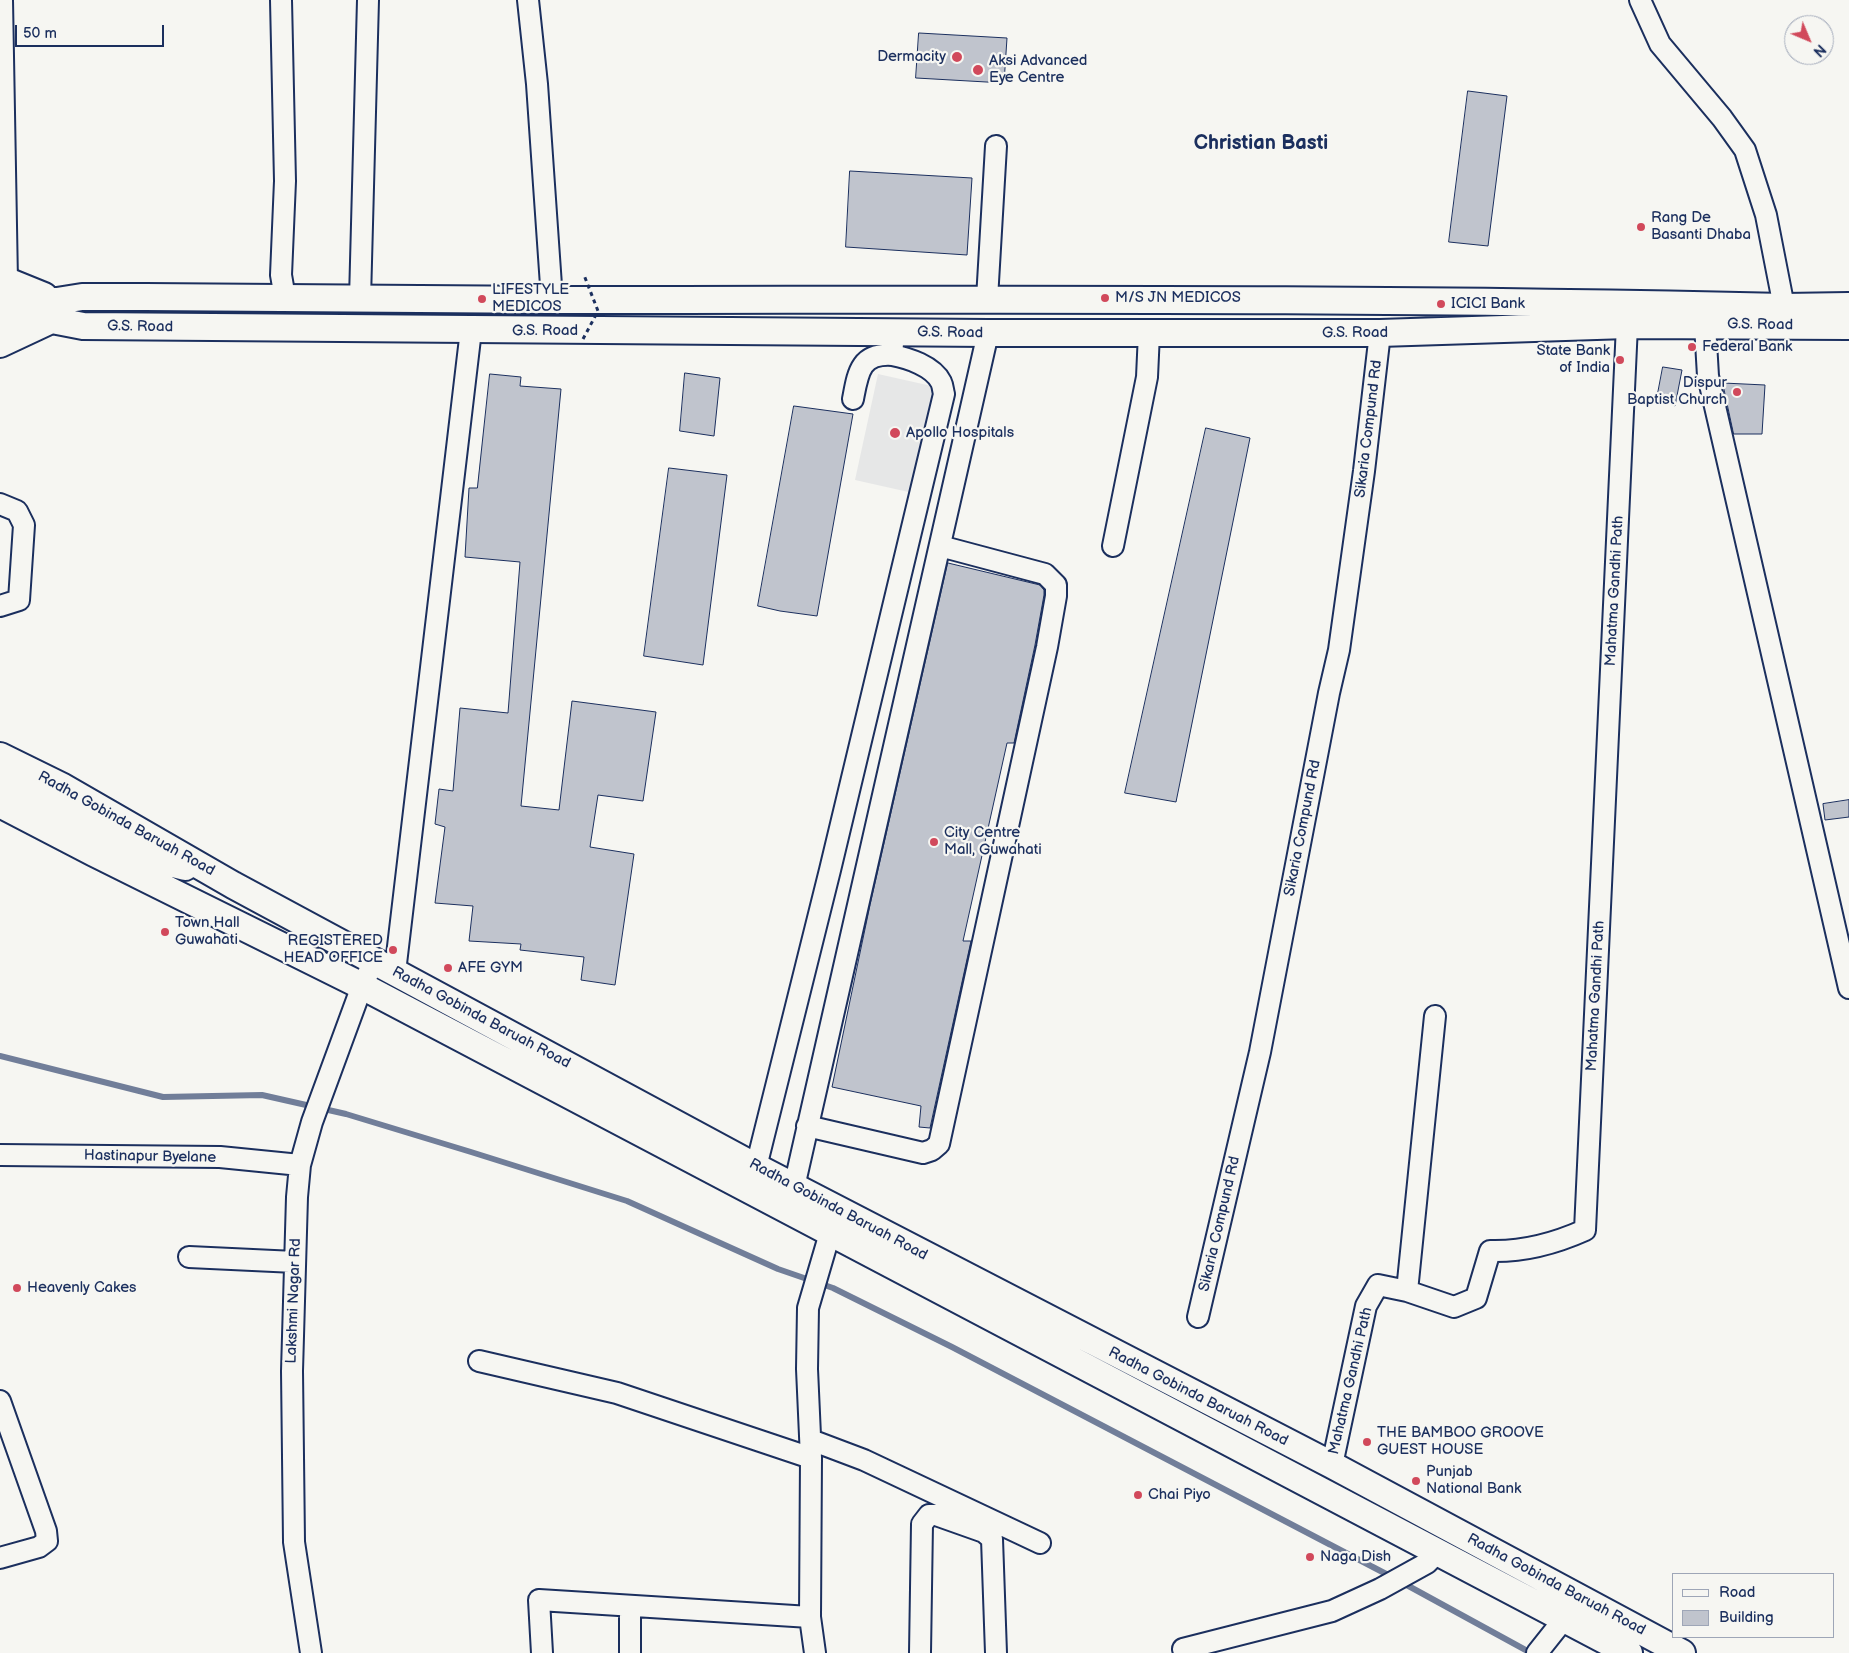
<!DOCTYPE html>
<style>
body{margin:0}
#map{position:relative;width:1849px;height:1653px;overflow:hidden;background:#f6f6f2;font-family:"Balsamiq Sans",sans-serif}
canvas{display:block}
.legend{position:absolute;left:1672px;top:1573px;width:162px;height:65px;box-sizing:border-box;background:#f6f6f2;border:1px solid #9ea6b7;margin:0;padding:6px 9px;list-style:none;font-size:15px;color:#1b2f5e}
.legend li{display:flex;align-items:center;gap:10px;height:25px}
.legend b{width:25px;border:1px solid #9ea6b7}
.north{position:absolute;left:1784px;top:15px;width:50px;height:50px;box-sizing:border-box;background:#f6f6f2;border:1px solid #9ea6b7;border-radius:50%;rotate:135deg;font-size:14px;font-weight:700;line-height:20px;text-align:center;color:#1b2f5e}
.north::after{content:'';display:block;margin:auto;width:18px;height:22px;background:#d1495b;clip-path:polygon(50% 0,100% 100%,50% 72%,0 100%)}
.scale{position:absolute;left:15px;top:25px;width:149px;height:22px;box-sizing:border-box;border:2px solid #1b2f5e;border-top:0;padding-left:6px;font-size:15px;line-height:18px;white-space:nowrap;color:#1b2f5e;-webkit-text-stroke:4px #f6f6f2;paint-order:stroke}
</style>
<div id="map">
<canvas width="1849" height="1653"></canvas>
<ul class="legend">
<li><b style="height:6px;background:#f6f6f2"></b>Road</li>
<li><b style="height:14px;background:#c0c4cd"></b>Building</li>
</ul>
<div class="north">N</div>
<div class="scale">50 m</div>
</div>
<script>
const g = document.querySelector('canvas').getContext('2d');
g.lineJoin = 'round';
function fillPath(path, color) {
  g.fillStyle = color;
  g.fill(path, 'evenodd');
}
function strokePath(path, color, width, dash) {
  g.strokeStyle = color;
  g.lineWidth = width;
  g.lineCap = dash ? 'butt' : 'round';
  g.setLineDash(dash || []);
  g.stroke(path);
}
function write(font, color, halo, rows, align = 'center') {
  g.font = font + ' "Balsamiq Sans",sans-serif';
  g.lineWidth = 4.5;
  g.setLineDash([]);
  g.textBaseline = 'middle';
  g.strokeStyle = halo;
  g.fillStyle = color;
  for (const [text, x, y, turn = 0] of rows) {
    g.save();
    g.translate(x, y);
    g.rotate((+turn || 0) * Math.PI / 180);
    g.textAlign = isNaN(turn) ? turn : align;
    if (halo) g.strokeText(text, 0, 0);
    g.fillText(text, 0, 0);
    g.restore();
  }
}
const built = new Path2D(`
 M878 374 936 387 913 493 855 480Z`);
const stream = new Path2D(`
 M0 1056 163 1097 262 1095 346 1114 471 1152 627 1201 778 1269 833 1288 952 1347 1392 1577 1531 1653`);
const building = new Path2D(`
 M919 33 1007 38 1004 83 916 78Z
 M1468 91 1507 96 1488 246 1449 242Z
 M850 171 972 178 967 255 846 247Z
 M1663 367 1682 370 1675 406 1658 393Z
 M685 373 720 378 714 436 680 431Z
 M490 374 521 377 520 386 561 389 521 806 559 810 572 701 656 712 643 801 598 795 590 847 634 854 615 985 581 980 584 957 520 950 521 944 469 941 473 906 435 903 445 827 435 824 439 789 453 791 460 708 508 713 520 562 465 557 469 488H477Z
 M1723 383 1765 385 1762 434H1734Z
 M794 406 853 414 817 616 780 611 758 606Z
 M1206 428 1250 438 1176 802 1125 793Z
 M669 468 727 475 703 665 644 656Z
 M948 563 1040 585 1044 590V595L1035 645 1014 743H1007L963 941H971L930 1128 919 1127 921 1106 832 1087 870 905Z
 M1849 800V817L1825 820 1823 804Z`);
const minor = new Path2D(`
 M2 0 7 281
 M281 0 285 181 281 275 285 298
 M528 0 537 84 552 300
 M1640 0 1660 44 1722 118 1745 150 1766 215 1784 307
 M360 299 368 0
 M987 299 996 146
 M1705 325 1708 376 1849 988
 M853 399C858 373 860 353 892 355
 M0 504 17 511 24 525 19 600 0 606
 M1113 546 1147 377 1149 333
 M395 972 471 330
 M807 1126 923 1153 932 1150 939 1144 1047 647 1056 596V585L1045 574 940 546
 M0 1155 220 1157 300 1165
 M756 1167 830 870 944 394C943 391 943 386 941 382 933 366 908 358 892 355L894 332
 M794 1187 988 333
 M189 1257 295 1262
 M1407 1291 1435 1016
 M1198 1317 1260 1052 1329 693 1339 650 1364 471 1380 333
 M479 1361 617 1393 811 1458
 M0 1401 46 1531 47 1541 39 1547 0 1558
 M811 1440 864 1460 1040 1543
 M1332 1465 1366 1306 1378 1285 1407 1291 1454 1307 1476 1298 1490 1251C1522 1252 1556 1243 1585 1230L1627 325
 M630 1607V1653
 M1183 1649 1332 1611 1380 1589 1427 1563 1438 1552
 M311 1653 294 1542 292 1371 297 1197 300 1165 312 1122 362 986 374 961
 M542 1653 539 1600 810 1617
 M815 1653 810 1617 811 1458 807 1369 808 1308 830 1233
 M920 1653 922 1524 929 1515H936L984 1532 992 1539 996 1653
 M1537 1653 1564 1619`);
const major = new Path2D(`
 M0 281H7L44 296
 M0 300 57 301 82 297H145C282 298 419 300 557 300 966 300 1375 297 1784 307L1849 306
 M0 319 52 320 83 326 988 333H1380L1627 325 1849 326
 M0 344 47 322
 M0 756 63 787 233 885 756 1167 1332 1465 1682 1653
 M0 781 149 858 185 867
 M0 804 94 853 362 986 1629 1653`);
const pathBridge = new Path2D(`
 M583 339 598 311 584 275`);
const markers = [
 [957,57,6,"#d1495b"],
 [978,70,6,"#d1495b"],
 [1641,227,5,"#d1495b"],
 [1105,298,5,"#d1495b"],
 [482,299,5,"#d1495b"],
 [1441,304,5,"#d1495b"],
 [1692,347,5,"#d1495b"],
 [1620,360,5,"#d1495b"],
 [1737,392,5,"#d1495b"],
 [895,433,6,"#d1495b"],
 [934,842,5,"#d1495b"],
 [165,932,5,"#d1495b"],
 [393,950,5,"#d1495b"],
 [448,968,5,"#d1495b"],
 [17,1288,5,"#d1495b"],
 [1367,1442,5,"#d1495b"],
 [1416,1481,5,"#d1495b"],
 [1138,1495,5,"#d1495b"],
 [1310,1557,5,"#d1495b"]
];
const poiNames = [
 ["Dermacity",946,57,"right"],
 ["Aksi Advanced",989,61],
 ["Eye Centre",989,78],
 ["Rang De",1651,218],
 ["Basanti Dhaba",1651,235],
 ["LIFESTYLE",492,290],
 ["MEDICOS",492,307],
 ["M/S JN MEDICOS",1115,298],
 ["ICICI Bank",1451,304],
 ["Federal Bank",1702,347],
 ["State Bank",1610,351,"right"],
 ["of India",1610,368,"right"],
 ["Dispur",1727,383,"right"],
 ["Baptist Church",1727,400,"right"],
 ["Apollo Hospitals",906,433],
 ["City Centre",944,833],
 ["Mall, Guwahati",944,850],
 ["Town Hall",175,923],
 ["Guwahati",175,940],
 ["REGISTERED",383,941,"right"],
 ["HEAD OFFICE",383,958,"right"],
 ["AFE GYM",458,968],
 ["Heavenly Cakes",27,1288],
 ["THE BAMBOO GROOVE",1377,1433],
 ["GUEST HOUSE",1377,1450],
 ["Punjab",1426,1472],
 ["National Bank",1426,1489],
 ["Chai Piyo",1148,1495],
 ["Naga Dish",1320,1557]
];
const streetNames = [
 ["G.S. Road",1760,325,1],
 ["G.S. Road",140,327,1],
 ["G.S. Road",545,331],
 ["G.S. Road",950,333,1],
 ["G.S. Road",1355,333],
 ["Sikaria Compund Rd",1369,429,-83],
 ["Mahatma Gandhi Path",1615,591,-87],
 ["Radha Gobinda Baruah Road",126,824,29],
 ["Sikaria Compund Rd",1303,828,-79],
 ["Mahatma Gandhi Path",1596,996,-87],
 ["Radha Gobinda Baruah Road",481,1018,28],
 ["Hastinapur Byelane",150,1157,1],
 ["Radha Gobinda Baruah Road",838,1210,28],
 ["Sikaria Compund Rd",1220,1224,-77],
 ["Lakshmi Nagar Rd",294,1301,-88],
 ["Mahatma Gandhi Path",1351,1381,-77],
 ["Radha Gobinda Baruah Road",1198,1397,27],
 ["Radha Gobinda Baruah Road",1556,1585,28]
];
const districtNames = [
 ["Christian Basti",1261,144]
];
fillPath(built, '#e6e7e7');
strokePath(stream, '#717e99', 6);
fillPath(building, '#c0c4cd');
strokePath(building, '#1b2f5e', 1);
strokePath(minor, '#1b2f5e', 24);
strokePath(major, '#1b2f5e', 30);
strokePath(minor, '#f6f6f2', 20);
strokePath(major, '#f6f6f2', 26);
strokePath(pathBridge, '#1b2f5e', 3, [4, 4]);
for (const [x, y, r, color] of markers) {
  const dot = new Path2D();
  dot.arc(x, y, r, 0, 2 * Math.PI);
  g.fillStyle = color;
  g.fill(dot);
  strokePath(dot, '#f6f6f2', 2);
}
write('15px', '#1b2f5e', '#f6f6f2', poiNames, 'left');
write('15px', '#1b2f5e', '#f6f6f2', streetNames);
write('bold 20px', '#1b2f5e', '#f6f6f2', districtNames);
</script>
